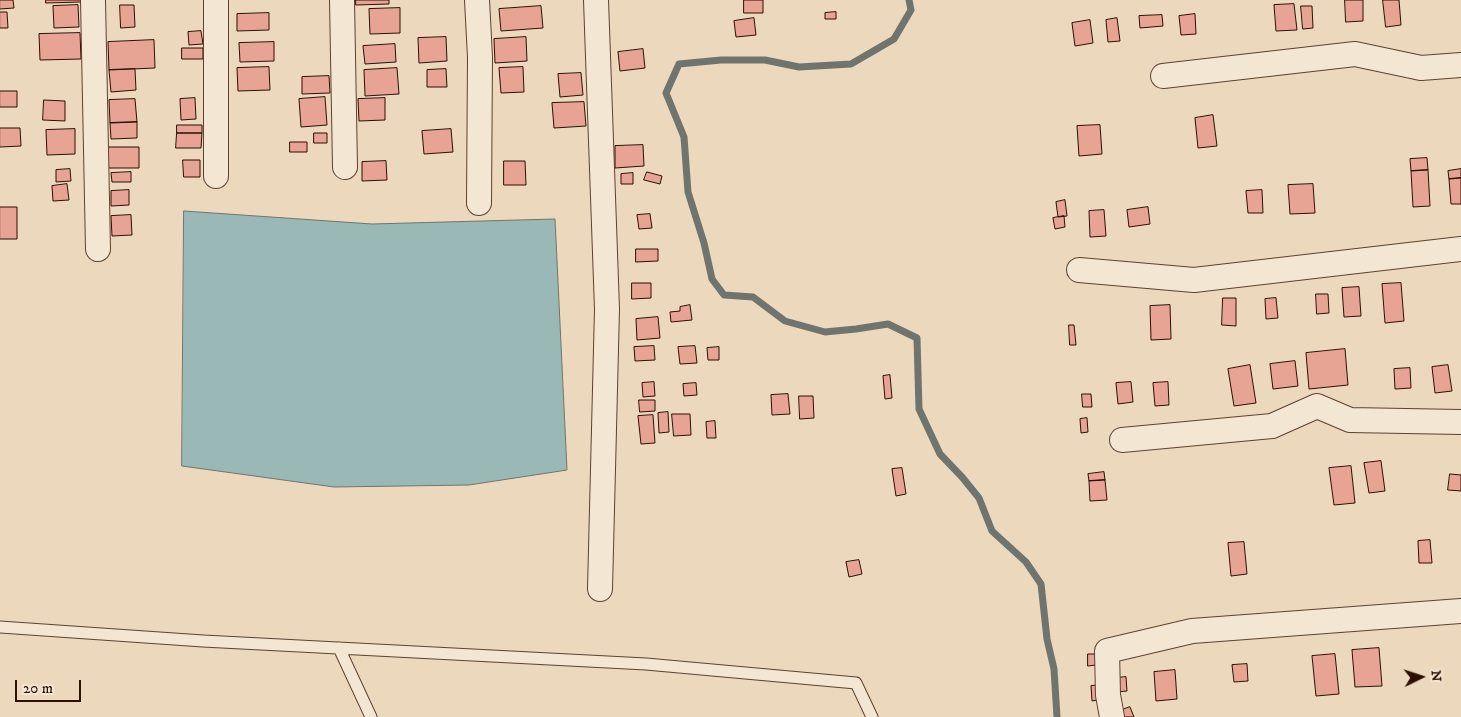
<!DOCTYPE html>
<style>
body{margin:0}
#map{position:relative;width:1461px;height:717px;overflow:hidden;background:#ecd8bc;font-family:"IM FELL DW Pica",serif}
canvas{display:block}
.north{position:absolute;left:1396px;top:652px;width:50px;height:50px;-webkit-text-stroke:4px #f3e6d3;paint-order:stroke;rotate:86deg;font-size:14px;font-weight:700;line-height:20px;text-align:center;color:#2e0f03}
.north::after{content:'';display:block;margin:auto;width:18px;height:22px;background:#2e0f03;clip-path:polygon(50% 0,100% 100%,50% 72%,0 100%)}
.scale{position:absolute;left:15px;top:680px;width:66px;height:22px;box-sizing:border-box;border:2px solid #2e0f03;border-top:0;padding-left:6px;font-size:15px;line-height:18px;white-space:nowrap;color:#2e0f03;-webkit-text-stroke:4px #f3e6d3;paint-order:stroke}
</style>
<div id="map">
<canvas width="1461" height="717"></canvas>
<div class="north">N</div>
<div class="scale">20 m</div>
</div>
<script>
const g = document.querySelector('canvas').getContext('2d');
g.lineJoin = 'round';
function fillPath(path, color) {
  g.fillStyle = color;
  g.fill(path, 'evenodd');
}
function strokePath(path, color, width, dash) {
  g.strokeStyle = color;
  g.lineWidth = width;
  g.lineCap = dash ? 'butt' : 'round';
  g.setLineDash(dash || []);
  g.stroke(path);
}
const water = new Path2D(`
 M184 211 372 224 555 219 567 470 469 485 334 487 182 466Z`);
const stream = new Path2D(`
 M909 0 911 10 894 39 851 64 799 67 765 60H721L679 64 666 93 684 137 688 192 704 243 712 279 724 295 753 297 785 321 825 332 856 329 888 324 917 338 919 409 940 454 962 477 979 498 992 531 1026 562 1041 584 1047 639 1054 669 1057 717`);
const building = new Path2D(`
 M0 0H13L14 8 0 9Z
 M46 0H81V2L46 3Z
 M356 0H389V4L356 5Z
 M744 0H763V13H744Z
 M1345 0H1363V21L1346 22Z
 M1383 0H1399L1401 25 1386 27Z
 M1294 4 1297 30 1276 31 1274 5Z
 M78 5 79 27 54 28 53 6Z
 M120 5H134L135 27 121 28Z
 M541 6 543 28 501 31 499 9Z
 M1301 6H1312L1313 28 1303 29Z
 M400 8V33L370 34 369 9Z
 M0 12H7L8 28H0Z
 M836 12V19H825V13Z
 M269 13V30L237 31V14Z
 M1195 14 1196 34 1181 35 1179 16Z
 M1162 15 1163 26 1140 28 1139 16Z
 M754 18 756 35 736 37 734 21Z
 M1117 18 1120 41 1108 42 1106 20Z
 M1090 20 1093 43 1075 46 1072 23Z
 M201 31 203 44 189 45 188 32Z
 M80 33 81 59 40 60 39 34Z
 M446 37 447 61 419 63 418 38Z
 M526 37 527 61 495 63 494 39Z
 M154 40 155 68 109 70 108 42Z
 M274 42V61L240 62 239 43Z
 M395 44 396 62 365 64 363 46Z
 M182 48H203V59H182Z
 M643 49 645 68 620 71 618 52Z
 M269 67 270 90 238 91 237 68Z
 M523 67 524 92 501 93 499 68Z
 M397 68 399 94 365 96 364 70Z
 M135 69 136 90 111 92 109 70Z
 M446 69 447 87H427V70Z
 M581 73 583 95 560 97 558 74Z
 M329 76 330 93 302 94V77Z
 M0 91H17V107H0Z
 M325 97 327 125 301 127 299 99Z
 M195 98 196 119 181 120 180 99Z
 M385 98V120L359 121 358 99Z
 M135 99 137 122 110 123 109 100Z
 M44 100 65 101V121L43 120Z
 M584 102 586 126 554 128 552 103Z
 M1213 115 1217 146 1198 148 1195 118Z
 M137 122V138L111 139 110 123Z
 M177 125H202V133H177Z
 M1100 125 1102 154 1079 156 1077 126Z
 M0 128H20L21 146 0 147Z
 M75 129V154L47 155 46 130Z
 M451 129 453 152 424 154 422 131Z
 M177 133H202L201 148H176Z
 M314 133H327V143H314Z
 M290 142H307V152H290Z
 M643 145 644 166 615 168V146Z
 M107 147H139V168H107Z
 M1427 158 1428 170 1411 171 1410 159Z
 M183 160H200V177H184Z
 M386 161 387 180 362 181V162Z
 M504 161H525L526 185H504Z
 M70 169 71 181 56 182V170Z
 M1461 169V178L1449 179 1448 171Z
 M1428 170 1430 206 1413 207 1411 171Z
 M131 172V182H112L111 173Z
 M647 172 662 176 660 184 644 180Z
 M633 173V184H621V174Z
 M1461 178V204H1451L1449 179Z
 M67 184 69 200 53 201 52 186Z
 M1313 184 1315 213 1290 214 1288 185Z
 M129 190V205L111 206V191Z
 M1262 190 1263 213H1248L1246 191Z
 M1065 200 1067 216 1058 217 1056 202Z
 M0 207H17V239H0Z
 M1148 207 1150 224 1129 227 1127 210Z
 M1104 210 1106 236 1090 237 1089 211Z
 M650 214 652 228 639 229 637 215Z
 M131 215 132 235 112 236 111 216Z
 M1064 216 1065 227 1055 229 1053 218Z
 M636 249H658V261L636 262Z
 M632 283H651V298L632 299Z
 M1401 283 1404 321 1385 323 1382 284Z
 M1359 287 1361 316 1344 317 1342 288Z
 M1316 294H1328L1329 313 1317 314Z
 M1223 298H1236V326L1222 325Z
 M1276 298 1278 318 1266 319 1265 299Z
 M690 305 692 320 671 322 670 312 680 311V307Z
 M1170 305 1171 339 1151 340 1150 306Z
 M658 317 660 338 637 340 636 319Z
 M1069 325H1074L1076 345H1070Z
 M654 346 655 360 635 361 634 347Z
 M695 346 697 363 680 364 678 347Z
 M719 347V360H708L707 348Z
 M1345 349 1348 385 1309 389 1306 353Z
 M1295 361 1298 386 1273 389 1270 364Z
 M1250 365 1256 403 1234 406 1228 369Z
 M1448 365 1452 391 1435 393 1432 367Z
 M1410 368 1411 388 1395 389 1394 369Z
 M890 375 892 398 885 399 883 376Z
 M654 382 655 396 643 397 642 383Z
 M1131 382 1133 402 1118 404 1116 383Z
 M1168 382 1169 405 1155 406 1153 383Z
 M696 383 697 395 684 396 683 384Z
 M788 394 790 414 772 415 771 395Z
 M1082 394H1091L1092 407H1083Z
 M799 396H813L814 418 800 419Z
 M639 400H655V411L640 412Z
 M668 412 669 432 659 433 658 413Z
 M672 414H690L691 435 674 436Z
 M653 415 655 443 641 444 638 416Z
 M1087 418 1088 432 1081 433 1080 419Z
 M715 421 716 438H707L706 422Z
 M1381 461 1385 491 1369 493 1364 463Z
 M1351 466 1355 503 1334 505 1329 468Z
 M902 468 906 494 896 496 892 469Z
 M1104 472 1105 480 1089 481 1088 474Z
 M1450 474 1461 475V491L1448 490Z
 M1105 480 1107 500 1090 501 1089 481Z
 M1430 540 1432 563H1419L1418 541Z
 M1244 542 1247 574 1231 576 1228 543Z
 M859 560 862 574 849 577 846 562Z
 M1379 648 1382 686 1355 687 1352 650Z
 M1088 654H1096V665L1088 666Z
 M1335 654 1339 694 1316 696 1312 656Z
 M1247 664 1248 681 1234 682 1232 665Z
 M1175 670 1177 699 1156 701 1154 672Z
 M1126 677 1127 691 1117 692 1116 678Z
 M1101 685 1102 699 1092 701 1091 686Z
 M1130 707 1134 717H1119L1117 712Z`);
const lane = new Path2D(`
 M0 627 203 641 646 664 856 683 872 717
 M339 648 371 717`);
const street = new Path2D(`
 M93 0 98 249
 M342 0 345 167
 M477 0 480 57 479 203
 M596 0 607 309 600 589
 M1163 76 1355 54 1421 68 1461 65
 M216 176V0
 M1079 270 1194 280 1461 249
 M1122 440 1272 426 1317 406 1350 420 1461 422
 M1112 717 1108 695 1107 651 1192 631 1461 611`);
fillPath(water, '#9ab9b6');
strokePath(water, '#6f756e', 1);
strokePath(stream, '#6f756e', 7);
fillPath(building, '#e7a394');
strokePath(building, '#2e0f03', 1);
strokePath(lane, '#5e4131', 13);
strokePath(street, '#5e4131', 26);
strokePath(lane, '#f3e6d3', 11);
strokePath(street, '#f3e6d3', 24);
</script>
